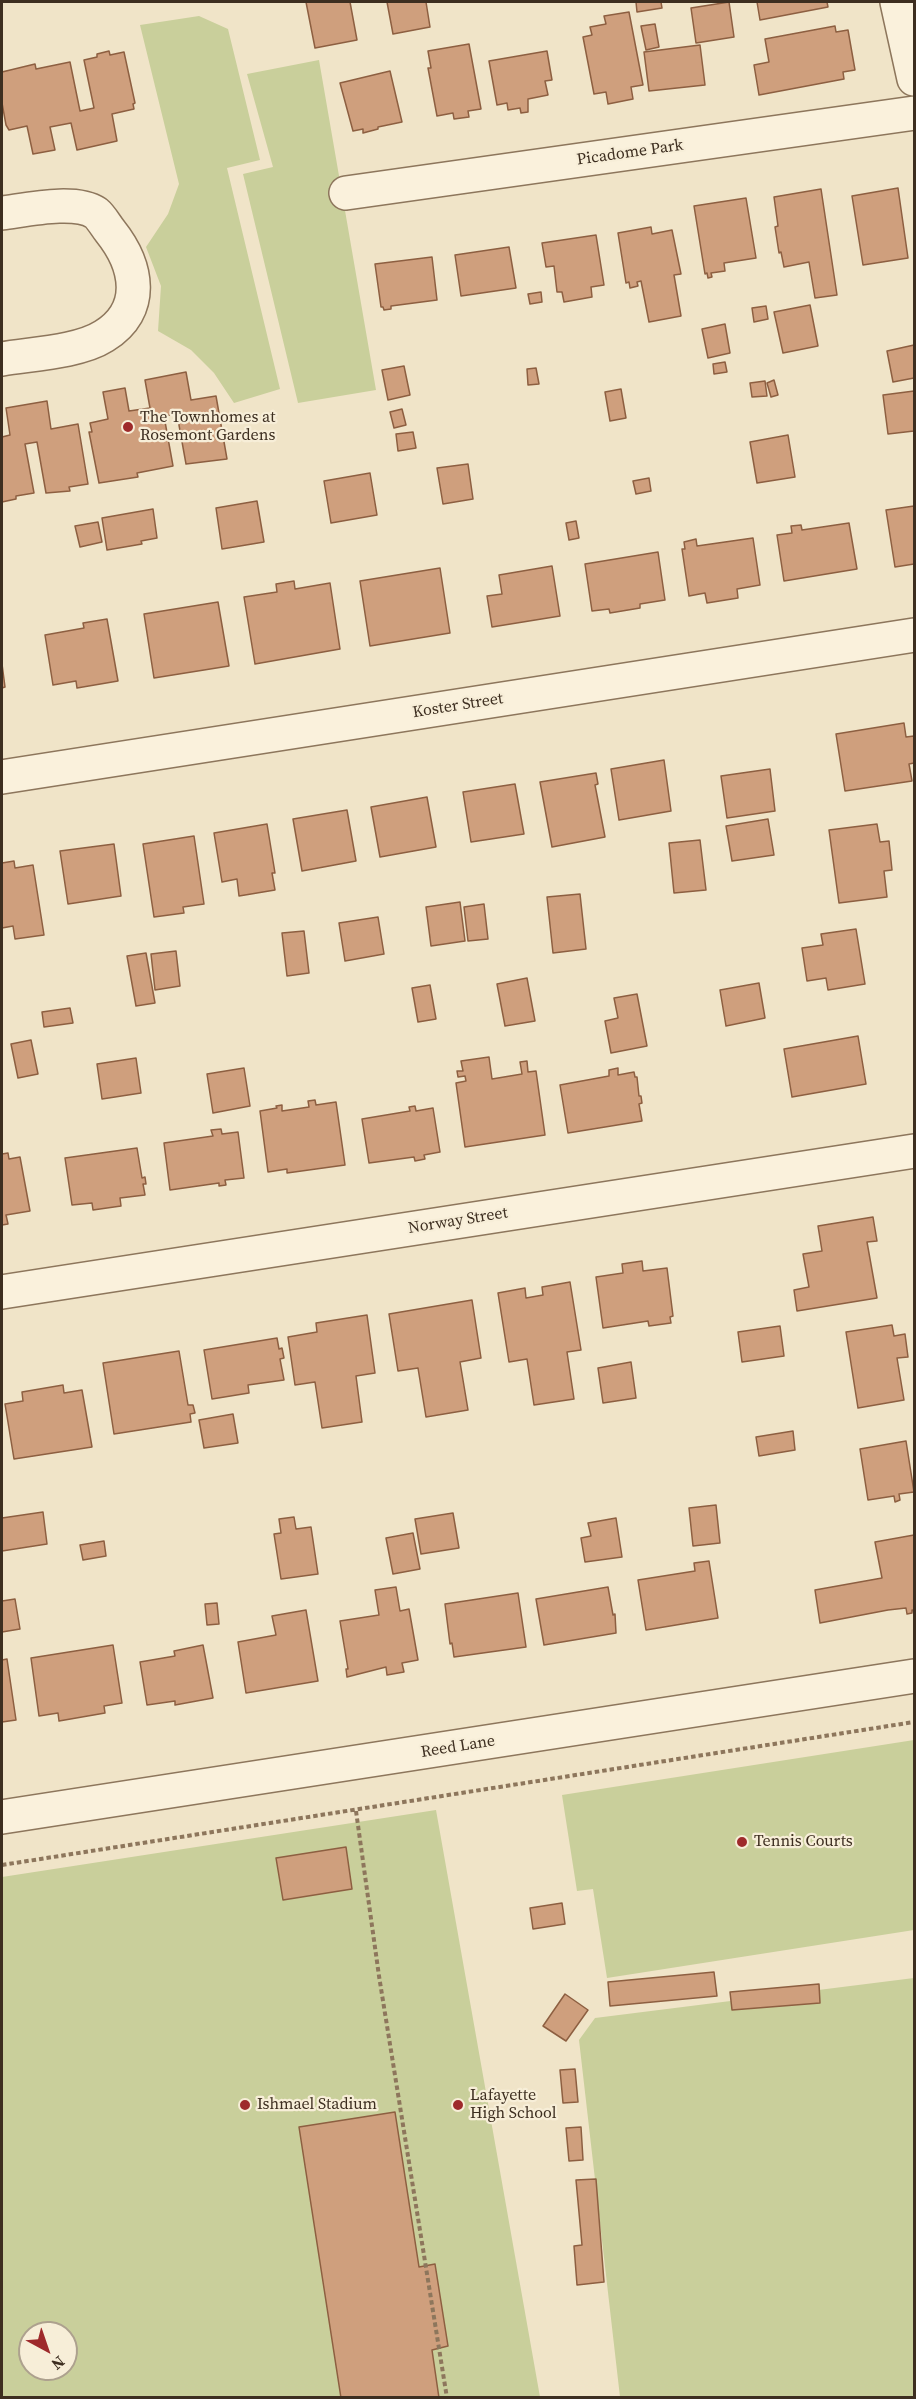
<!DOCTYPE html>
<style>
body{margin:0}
#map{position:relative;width:916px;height:2399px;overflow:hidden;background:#f0e4c8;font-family:"Source Serif 4",serif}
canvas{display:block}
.frame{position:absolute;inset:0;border:3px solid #3d2e20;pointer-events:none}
.north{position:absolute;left:18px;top:2321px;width:60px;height:60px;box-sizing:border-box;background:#f7eed8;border:2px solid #ada18e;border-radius:50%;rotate:140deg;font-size:16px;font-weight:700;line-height:24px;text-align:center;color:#3d2e20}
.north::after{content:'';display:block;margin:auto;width:21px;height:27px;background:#9e2a2b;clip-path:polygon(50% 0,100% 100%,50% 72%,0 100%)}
</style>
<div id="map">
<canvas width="916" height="2399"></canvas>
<div class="frame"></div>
<div class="north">N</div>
</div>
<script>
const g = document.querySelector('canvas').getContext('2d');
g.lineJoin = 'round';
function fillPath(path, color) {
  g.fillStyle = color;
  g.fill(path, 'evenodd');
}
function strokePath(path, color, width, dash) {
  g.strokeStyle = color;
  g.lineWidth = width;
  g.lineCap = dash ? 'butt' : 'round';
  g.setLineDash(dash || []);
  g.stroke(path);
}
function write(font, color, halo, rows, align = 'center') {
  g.font = font + ' "Source Serif 4",serif';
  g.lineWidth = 4.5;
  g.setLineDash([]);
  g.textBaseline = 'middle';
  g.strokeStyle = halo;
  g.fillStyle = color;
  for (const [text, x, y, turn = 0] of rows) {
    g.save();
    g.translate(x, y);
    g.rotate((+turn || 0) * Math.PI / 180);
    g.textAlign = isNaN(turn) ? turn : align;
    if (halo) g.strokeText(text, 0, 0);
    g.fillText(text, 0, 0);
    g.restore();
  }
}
const green = new Path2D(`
 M199 16 228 29 260 160 227 168 280 389 234 403 214 373 191 350 158 331 161 286 146 247 168 214 179 184 140 25Z
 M319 60 376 390 298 403 243 174 273 167 247 74Z
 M914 1740V1930L607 1978 593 1889 577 1891 562 1795Z
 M436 1810 540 2397 2 2398V1877ZM30 2333H66V2369H30Z
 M914 1978V2397H620L579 2040 595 2018Z`);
const building = new Path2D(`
 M306 2H350L357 40 315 48Z
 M387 2H426L430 27 393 34Z
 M636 2H661L662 8 637 12Z
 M729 2 734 37 696 43 691 8Z
 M757 2H827L828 7 760 20Z
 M629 12 643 85 631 87 633 99 608 104 606 92 594 94 583 37 592 35 590 27 606 24 604 16Z
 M655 24 659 47 646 50 641 26Z
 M835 26 836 32 848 30 855 70 843 72 844 79 759 95 754 65 769 62 765 39Z
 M469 44 481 109 468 111 469 117 454 119 453 113 437 116 428 68H431L428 51Z
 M700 45 705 85 649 91 644 52Z
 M109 51 110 55 124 52 135 103 133 104 134 109 112 114 117 141 77 150 71 123 50 127 55 150 33 154 27 126 9 130 6 125 2 103V72L35 64 36 69 70 62 80 111 94 108 84 60 97 57V54Z
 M547 51 552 80 545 81 548 95 528 99V112L521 113 520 108 508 110 507 103 497 105 489 61Z
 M390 71 402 122 378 127V129L363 133V129L353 131 340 83Z
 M898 188 908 258 863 265 852 196Z
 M821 189 837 295 815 298 809 262 784 267 781 252 779 253 775 227 778 226 774 197Z
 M746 198 756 258 724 263 725 271 711 273 712 277 708 278 707 273 705 274 694 206Z
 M651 227 652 234 672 230 681 274 674 275 681 316 649 322 641 281 637 282 638 286 630 288 629 282 626 283 618 233Z
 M596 235 604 285 591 287 592 297 564 302 562 292H557L554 266 546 267 542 243Z
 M509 247 516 288 461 296 455 255Z
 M432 257 437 300 391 306V309L384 310 383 307H381L375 264Z
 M541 292 542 302 530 304 528 294Z
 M810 305 818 346 783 353 774 312Z
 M766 306 768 319 754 322 752 308Z
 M725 324 730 353 708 358 702 329Z
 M914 345V378L893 382 887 351Z
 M725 362 727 372 714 374 713 364Z
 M404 366 410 395 388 400 382 370Z
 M536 368 539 384 528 385 527 369Z
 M186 372 191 400 216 396 227 459 186 464 177 414 164 416 173 466 137 473 138 477 99 483 89 432H92L90 423 108 419 103 392 125 388 129 411 150 408 145 380Z
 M774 380 778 395 771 397 767 383Z
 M765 381 767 396 752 397 750 383Z
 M621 389 626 418 610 421 605 392Z
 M914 391V431L888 434 883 395Z
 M47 401 51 429 78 424 88 484 69 487 70 491 46 493 37 442 25 444 34 493 16 496V499L2 502V437L10 435 6 408Z
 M402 409 406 425 394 428 390 412Z
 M413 432 416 448 398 451 396 434Z
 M788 435 795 477 757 483 750 442Z
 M468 464 473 499 443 504 437 468Z
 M370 473 377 515 331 523 324 481Z
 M649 478 651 491 636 494 633 481Z
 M257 501 264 542 222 549 216 508Z
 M914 506V564L895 567 886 510Z
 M153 509 157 538 141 541 142 544 107 550 102 518Z
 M576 521 579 538 569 540 566 523Z
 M98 522 102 542 80 547 75 526Z
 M849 523 857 569 784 581 777 535 792 533 791 526 801 525 802 530Z
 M753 538 760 585 737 589 738 598 707 603 705 593 689 596 682 549H685L684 542 696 539 697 546Z
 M658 552 665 600 640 604V608L610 613 609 609 592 611 585 564Z
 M552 566 560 616 492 627 487 596 502 594 499 575Z
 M440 568 450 633 370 646 360 581Z
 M294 581 295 589 330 583 340 649 255 664 244 597 277 592 276 584Z
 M218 602 229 666 154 678 144 614Z
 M107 619 118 681 77 688 76 681 53 685 45 635 84 628 83 623Z
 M2 664 5 687 2 688Z
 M904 723 906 737 914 736V763L909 764 912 781 845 791 836 734Z
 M664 760 671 811 619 820 611 769Z
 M770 769 775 811 727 818 721 776Z
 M596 773 598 784 595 785 605 837 552 847 540 782Z
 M515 784 524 834 471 842 463 792Z
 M427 797 436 847 380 857 371 807Z
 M347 810 356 861 302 871 293 819Z
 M768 819 774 855 732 861 726 826Z
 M267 824 275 873H272L275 890 239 896 237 879 222 882 214 833Z
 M877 824 880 842 889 841 892 870 884 871 887 897 839 903 829 830Z
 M194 836 204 904 183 907 184 913 154 917 143 844Z
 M700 840 706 890 674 893 669 843Z
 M114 844 121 896 68 904 60 851Z
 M14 861 15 868 33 865 44 935 15 939 13 926 2 928V863Z
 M580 894 586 949 553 953 547 897Z
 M460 902 465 941 431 946 426 907Z
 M484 904 488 939 468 941 464 907Z
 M378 917 384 954 345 961 339 923Z
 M856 929 865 984 828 990 826 978 807 981 802 948 823 945 821 934Z
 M304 931 309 973 287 976 282 933Z
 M176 951 180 986 155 990 151 954Z
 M146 953 155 1003 136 1006 127 956Z
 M527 978 535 1021 505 1026 497 984Z
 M759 983 765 1018 726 1026 720 990Z
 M430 985 436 1019 418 1022 412 988Z
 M637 994 647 1046 611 1053 605 1021 618 1018 614 998Z
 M70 1008 73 1023 44 1027 42 1012Z
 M858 1036 866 1084 792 1097 784 1049Z
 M31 1040 38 1074 18 1078 11 1044Z
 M489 1057 492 1079 522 1074 520 1062 527 1061 528 1072 536 1071 545 1135 465 1147 456 1083 466 1081 465 1076 458 1077 457 1071H463L461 1061Z
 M136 1058 141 1093 102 1099 97 1064Z
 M244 1068 250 1106 213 1113 207 1074Z
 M618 1068V1075L634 1072 635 1077H637L639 1096H641L642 1103 639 1104 642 1121 568 1133 560 1085 609 1076V1070Z
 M315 1100 316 1105 336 1102 345 1165 287 1173V1169L268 1172 260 1111 277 1108 276 1106 282 1105V1111L309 1107 308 1101Z
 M415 1106 416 1111 433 1108 440 1152 424 1155 425 1159 415 1161 414 1157 369 1163 362 1119 410 1111 409 1107Z
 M221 1129 222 1134 238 1132 244 1178 225 1180 226 1185 219 1186V1183L170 1190 164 1143 213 1136 211 1130Z
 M137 1148 142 1178 145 1177 146 1184H143L145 1195 120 1198 121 1206 93 1210 92 1203 72 1205 65 1158Z
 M8 1153 9 1159 20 1157 30 1211 6 1215 8 1224 2 1225V1154Z
 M873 1217 877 1241 867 1242 877 1298 797 1311 794 1290 809 1287 803 1254 822 1251 818 1226Z
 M642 1261 643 1271 667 1268 673 1316 670 1317 671 1323 649 1326 648 1321 603 1328 596 1277 623 1273 622 1264Z
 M570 1282 581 1350 567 1352 574 1399 534 1405 527 1359 509 1362 498 1293 525 1288 526 1298 543 1295 542 1287Z
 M472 1300 481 1358 460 1362 468 1410 426 1417 418 1368 398 1371 389 1314Z
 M367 1315 375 1373 356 1376 362 1422 322 1428 315 1382 295 1385 288 1337 317 1332 316 1323Z
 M892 1325 894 1336 905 1334 908 1357 897 1358 904 1400 858 1408 846 1332Z
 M780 1326 784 1356 742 1362 738 1332Z
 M277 1338 279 1349 282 1348 284 1358 280 1359 284 1380 248 1385 249 1393 212 1399 204 1350Z
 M179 1351 188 1405H193L195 1413 190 1414 191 1422 114 1434 103 1363Z
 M631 1362 636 1398 603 1403 598 1368Z
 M63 1385 64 1393 82 1390 92 1447 14 1459 5 1404 23 1401 22 1392Z
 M233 1414 238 1443 204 1448 199 1420Z
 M793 1431 795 1450 759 1456 756 1437Z
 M906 1441 914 1492 899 1494 900 1500 895 1502 894 1496 868 1500 860 1449Z
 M716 1505 720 1543 693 1546 689 1508Z
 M43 1512 47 1544 2 1551V1518Z
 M453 1513 459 1548 421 1554 415 1519Z
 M294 1517 296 1529 311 1527 318 1574 281 1579 274 1534 281 1533 279 1519Z
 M616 1518 622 1557 585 1562 581 1538 591 1536 588 1523Z
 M413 1533 420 1569 393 1574 386 1538Z
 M914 1535V1611L912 1610V1613L907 1614 906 1608 888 1610 820 1623 815 1590 882 1578 875 1542Z
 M104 1541 106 1556 83 1560 80 1545Z
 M709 1561 718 1618 646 1630 638 1580 695 1571 694 1563Z
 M396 1587 400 1611 409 1609 418 1660 402 1663 404 1672 387 1675 386 1667 347 1677 346 1669H348L340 1621 379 1615 375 1590Z
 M608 1587 613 1615 615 1614 616 1633 544 1645 536 1599Z
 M518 1593 526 1647 454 1657 452 1643 450 1644 445 1604Z
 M15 1599 20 1629 2 1632V1601Z
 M217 1603 219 1624 207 1625 205 1604Z
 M306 1610 318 1681 246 1693 238 1642 276 1635 272 1616Z
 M113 1645 122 1703 104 1706 105 1713 59 1721 58 1713 39 1716 31 1658Z
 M203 1645 213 1698 175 1705V1701L147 1705 140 1662 175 1656 174 1651Z
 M7 1659 16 1720 2 1722V1660Z
 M346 1847 352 1889 283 1900 276 1858Z
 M562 1903 565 1924 533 1929 530 1908Z
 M714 1972 717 1996 610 2006 608 1982Z
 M819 1984 820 2003 732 2010 730 1992Z
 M565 1994 588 2010 566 2041 543 2026Z
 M575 2069 578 2102 563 2103 560 2070Z
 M395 2112 419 2267 435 2264 448 2346 432 2350 439 2398H341L299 2127Z
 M581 2127 583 2160 569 2161 566 2128Z
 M596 2179 604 2282 577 2285 574 2246 582 2245 576 2180Z`);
const path = new Path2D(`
 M356 1811 379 1976 447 2398
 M2 1865 914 1722`);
const minor = new Path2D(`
 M897 2 914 79
 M346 193 914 113
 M2 213C26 210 75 199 96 213 101 217 106 226 110 231 138 266 146 310 104 336 79 352 31 354 2 359
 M2 777 914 635
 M2 1292 914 1151
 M2 1817 914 1676`);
const markers = [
 [128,427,6,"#9e2a2b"],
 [742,1842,6,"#9e2a2b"],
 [245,2105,6,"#9e2a2b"],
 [458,2105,6,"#9e2a2b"]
];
const streetNames = [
 ["Picadome Park",630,153,-8],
 ["Koster Street",458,706,-9],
 ["Norway Street",458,1221,-9],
 ["Reed Lane",458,1747,-9]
];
const poiNames = [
 ["The Townhomes at",140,418],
 ["Rosemont Gardens",140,436],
 ["Tennis Courts",754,1842],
 ["Lafayette",470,2096],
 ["High School",470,2114],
 ["Ishmael Stadium",257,2105]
];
fillPath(green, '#c9cf9b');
fillPath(building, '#cf9f7d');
strokePath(building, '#8d5f41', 1.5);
strokePath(minor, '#8d765c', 36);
strokePath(path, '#8d765c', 4, [4.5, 3]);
strokePath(minor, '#faf1dc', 33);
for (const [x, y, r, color] of markers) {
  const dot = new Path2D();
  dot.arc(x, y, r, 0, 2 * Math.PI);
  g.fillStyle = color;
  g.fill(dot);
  strokePath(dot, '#f7eed8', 2);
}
write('16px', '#3d2e20', '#f7eed8', streetNames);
write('16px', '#3d2e20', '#f7eed8', poiNames, 'left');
</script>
